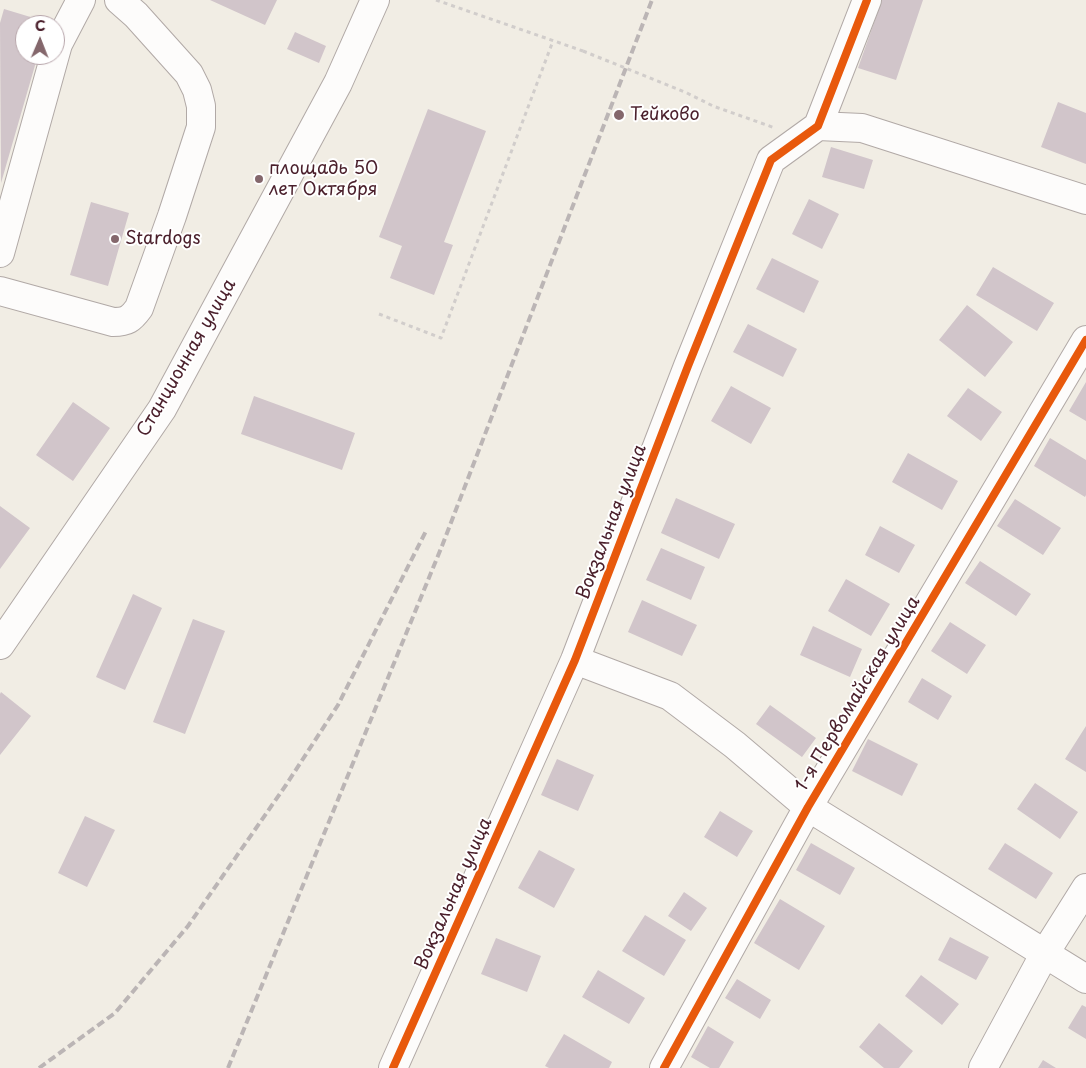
<!DOCTYPE html>
<meta charset="utf-8">
<style>
body{margin:0}
#map{position:relative;width:1086px;height:1068px;overflow:hidden;background:#f1ede4;font-family:"Playpen Sans",sans-serif}
canvas{display:block}
.north{position:absolute;left:15px;top:15px;width:50px;height:50px;box-sizing:border-box;background:#fff;border:1px solid #b7a5aa;border-radius:50%;rotate:1deg;font-size:14px;font-weight:700;line-height:20px;text-align:center;color:#4a1f2b}
.north::after{content:'';display:block;margin:auto;width:18px;height:22px;background:#84676c;clip-path:polygon(50% 0,100% 100%,50% 72%,0 100%)}
</style>
<div id="map">
<canvas width="1086" height="1068"></canvas>
<div class="north">С</div>
</div>
<script>
const g = document.querySelector('canvas').getContext('2d');
g.lineJoin = 'round';
function fillPath(path, color) {
  g.fillStyle = color;
  g.fill(path, 'evenodd');
}
function strokePath(path, color, width, dash) {
  g.strokeStyle = color;
  g.lineWidth = width;
  g.lineCap = dash ? 'butt' : 'round';
  g.setLineDash(dash || []);
  g.stroke(path);
}
function write(font, color, halo, rows, align = 'center') {
  g.font = font + ' "Playpen Sans",sans-serif';
  g.lineWidth = 4;
  g.setLineDash([]);
  g.textBaseline = 'middle';
  g.strokeStyle = halo;
  g.fillStyle = color;
  for (const [text, x, y, turn = 0] of rows) {
    g.save();
    g.translate(x, y);
    g.rotate((+turn || 0) * Math.PI / 180);
    g.textAlign = isNaN(turn) ? turn : align;
    if (halo) g.strokeText(text, 0, 0);
    g.fillText(text, 0, 0);
    g.restore();
  }
}
const building = new Path2D(`
 M210 0H277L265 25Z
 M882 0H923L896 80 858 68Z
 M4 9 47 22V25H25V55H38L1 183 0 23Z
 M295 32 326 46 319 63 287 49Z
 M1058 102 1086 113V164L1041 147Z
 M428 109 486 131 444 242 453 245 434 295 390 278 402 246 379 237Z
 M831 147 873 160 864 189 822 177Z
 M809 199 839 214 822 249 792 234Z
 M91 202 129 213 108 286 70 275Z
 M772 258 819 281 804 313 756 289Z
 M993 267 1054 303 1037 331 976 295Z
 M967 305 1013 342 985 377 939 340Z
 M748 324 797 349 783 377 733 352Z
 M1086 382V421L1069 411Z
 M731 386 771 408 751 444 711 421Z
 M968 388 1002 412 981 441 947 416Z
 M254 396 355 433 342 470 241 434Z
 M73 402 110 428 73 481 36 455Z
 M1050 438 1086 460V495L1085 497 1034 466Z
 M908 453 958 481 942 510 892 482Z
 M676 498 735 524 719 559 661 533Z
 M1015 499 1061 528 1043 555 997 526Z
 M0 506 30 528 0 569Z
 M880 526 915 545 899 573 865 555Z
 M661 548 705 567 691 600 646 580Z
 M980 561 1031 594 1016 616 965 583Z
 M846 579 890 604 871 636 828 611Z
 M133 594 162 608 125 690 96 677Z
 M642 600 697 625 682 656 628 632Z
 M193 619 225 631 185 734 153 722Z
 M950 622 986 645 967 674 931 651Z
 M813 626 862 649 850 677 800 655Z
 M922 678 952 696 938 720 908 702Z
 M1 692 31 716 0 755V694Z
 M770 705 816 738 802 757 756 724Z
 M1086 726V772L1065 759Z
 M868 739 918 764 902 796 852 771Z
 M557 759 594 775 578 811 541 795Z
 M1035 783 1078 812 1060 839 1017 809Z
 M720 811 753 831 737 857 704 837Z
 M85 816 115 830 87 887 58 873Z
 M811 843 855 868 840 895 796 870Z
 M1005 843 1053 873 1036 899 988 869Z
 M539 850 575 869 554 908 518 888Z
 M684 892 707 908 691 931 668 916Z
 M780 899 825 926 799 970 754 943Z
 M645 915 686 940 664 976 622 951Z
 M950 937 989 957 976 980 938 960Z
 M496 938 541 956 527 992 481 974Z
 M598 970 645 998 629 1024 582 997Z
 M921 975 959 1004 942 1025 905 996Z
 M737 979 771 1000 760 1019 725 998Z
 M1082 1005 1086 1007V1039L1068 1028Z
 M879 1023 913 1051 899 1068H884L859 1047Z
 M708 1026 734 1042 719 1068H710L691 1057Z
 M564 1034 612 1062 609 1068H549L545 1066Z
 M1043 1060 1056 1068H1038Z`);
const path = new Path2D(`
 M436 0 583 51
 M687 93 713 106 775 128
 M379 314 441 338 553 41`);
const minor = new Path2D(`
 M818 126 862 128 1086 200
 M0 253 58 44 81 0
 M0 291 113 322C127 322 131 319 139 308L172 216 201 127V106L197 90 189 74 136 15 119 0
 M0 645 162 409 338 83 375 0
 M575 660 670 696 735 745 808 807 1086 979
 M393 1068 575 660 688 366 771 160 818 126 867 0
 M664 1068 808 807 1086 340
 M983 1068 1045 953 1086 888`);
const rail = new Path2D(`
 M39 1068 115 1013 188 926 286 785 338 705 426 531
 M228 1068 442 546 652 0`);
const pathBridge = new Path2D(`
 M583 51 687 93`);
const cycleway = new Path2D(`
 M393 1068 575 660 688 366 771 160 818 126 867 0
 M664 1068 808 807 1086 340`);
const markers = [
 [619,115,6,"#84676c"],
 [259,179,5,"#84676c"],
 [115,239,5,"#84676c"]
];
const poiNames = [
 ["Тейково",630,115],
 ["площадь 50",269,169],
 ["лет Октября",269,190],
 ["Stardogs",125,239]
];
const streetNames = [
 ["Станционная улица",187,358,-60],
 ["Вокзальная улица",612,522,-69],
 ["1-я Первомайская улица",858,694,-59],
 ["Вокзальная улица",454,894,-66]
];
fillPath(building, '#d1c5ca');
strokePath(minor, '#b1a9a6', 30);
strokePath(path, '#d1cdcb', 3, [4, 4]);
strokePath(minor, '#fdfcfb', 28);
strokePath(rail, '#bbb5b5', 4, [8, 4]);
strokePath(pathBridge, '#d1cdcb', 3, [4, 4]);
strokePath(cycleway, '#e8590c', 8);
for (const [x, y, r, color] of markers) {
  const dot = new Path2D();
  dot.arc(x, y, r, 0, 2 * Math.PI);
  g.fillStyle = color;
  g.fill(dot);
  strokePath(dot, '#fff', 2);
}
write('18px', '#4a1f2b', '#fff', poiNames, 'left');
write('18px', '#4a1f2b', '#fff', streetNames);
</script>
